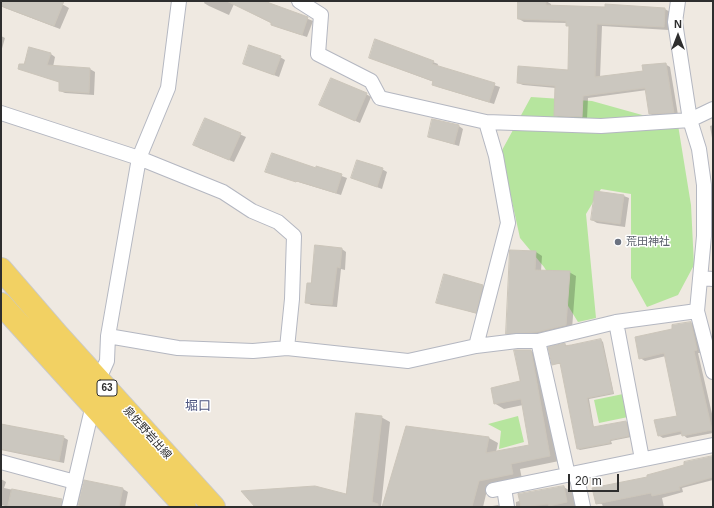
<!DOCTYPE html>
<meta charset="utf-8">
<style>
body{margin:0}
#map{position:relative;width:714px;height:508px;overflow:hidden;background:#efe9e1;font-family:Arial,sans-serif}
canvas{display:block}
.frame{position:absolute;inset:0;border:2px solid #2e2e2e;pointer-events:none}
.north{position:absolute;left:658px;top:16px;width:40px;height:40px;-webkit-text-stroke:3px #fff;paint-order:stroke;rotate:0deg;font-size:11px;font-weight:700;line-height:16px;text-align:center;color:#2e2e2e}
.north::after{content:'';display:block;margin:auto;width:14px;height:18px;background:#2e2e2e;clip-path:polygon(50% 0,100% 100%,50% 72%,0 100%)}
.scale{position:absolute;left:568px;top:474px;width:51px;height:18px;box-sizing:border-box;border:2px solid #2e2e2e;border-top:0;padding-left:5px;font-size:12px;line-height:14px;white-space:nowrap;color:#2e2e2e;-webkit-text-stroke:3px #fff;paint-order:stroke}
</style>
<div id="map">
<canvas width="714" height="508"></canvas>
<div class="frame"></div>
<div class="north">N</div>
<div class="scale">20 m</div>
</div>
<script>
const g = document.querySelector('canvas').getContext('2d');
g.lineJoin = 'round';
function fillPath(path, color) {
  g.fillStyle = color;
  g.fill(path, 'evenodd');
}
function strokePath(path, color, width, dash) {
  g.strokeStyle = color;
  g.lineWidth = width;
  g.lineCap = dash ? 'butt' : 'round';
  g.setLineDash(dash || []);
  g.stroke(path);
}
function write(font, color, halo, rows, align = 'center') {
  g.font = font + ' Arial,"Noto Sans JP",sans-serif';
  g.lineWidth = 3;
  g.setLineDash([]);
  g.textBaseline = 'middle';
  g.strokeStyle = halo;
  g.fillStyle = color;
  for (const [text, x, y, turn = 0] of rows) {
    g.save();
    g.translate(x, y);
    g.rotate((+turn || 0) * Math.PI / 180);
    g.textAlign = isNaN(turn) ? turn : align;
    if (halo) g.strokeText(text, 0, 0);
    g.fillText(text, 0, 0);
    g.restore();
  }
}
const green = new Path2D(`
 M531 97 592 101 678 125 691 205 694 265 678 295 647 307 631 278V194L601 189 586 214 596 318 578 322 544 267 520 238 501 152Z
 M623 394 628 417 599 423 594 400Z
 M518 416 524 442 499 449 501 431 488 424Z`);
const shadow = new Path2D(`
 M1 1H61L60 3 69 8 60 29 5 8 1 6Z
 M205 1H264L313 21 307 37 277 27 272 24V23L234 4 229 15 209 6 204 3Z
 M519 1H546L551 4V6L665 9 670 12 669 30 602 26 600 78 644 72 665 64 670 67 678 115 655 116 650 114 647 90 588 98 587 119 560 118 555 115 556 88 523 85 518 83 569 71 570 27 567 23 524 22 519 19Z
 M1 36 5 38 1 52Z
 M51 54 55 57 53 67 90 69 95 72 94 95 65 93 60 91V82L19 69Z
 M280 57 285 60 279 77 244 64Z
 M375 60 433 62 438 64 437 67 500 87 494 104 438 87 433 84 434 82Z
 M366 94 371 97 360 123 320 105Z
 M205 119 246 137 234 162 199 148Z
 M713 125V144L710 126Z
 M459 126 463 129 459 146 429 137Z
 M317 167 347 178 341 195 272 174 316 169Z
 M382 169 387 172 382 189 352 178Z
 M624 196 629 198 625 227 597 223 592 220Z
 M713 231V269L712 268Z
 M342 249 346 252 345 270 341 269 337 307 311 305 306 302 312 284Z
 M536 252 542 256 541 271 569 272 576 276 572 329 544 336 513 337 507 333Z
 M483 286 488 289 481 315 437 302Z
 M691 323 696 325 701 353H698L713 418V433L687 438 682 434 663 438 658 435 678 417 666 356 645 361 640 358 673 329Z
 M601 340 603 342 614 394 589 399 594 428 626 422 628 423 631 437 611 441 612 444 580 450 578 449 561 364H553L549 348 565 344 567 346Z
 M531 351 540 356 559 461 520 469 522 479 488 486 483 507H383L407 427 489 438 498 443 496 452 530 446 523 405 504 409 494 403 521 382Z
 M381 417 390 422 381 507H257L347 495Z
 M1 424 63 437 68 440 64 463 1 450Z
 M713 458V480L682 488 683 492 662 498 664 507H603L602 504 596 503 649 478Z
 M1 479 6 482 4 488 52 498 56 507H9L1 505Z
 M85 482 123 489 128 492 125 507H84L79 504Z
 M564 487 573 493 576 507H516V502Z
 M498 505 501 507H487Z`);
const building = new Path2D(`
 M1 1H64L54 26 1 6Z
 M227 1H264L308 17 302 35 271 25V23Z
 M518 1H546V5L605 7V4L665 8 664 27 597 24 595 77 643 71 642 65 666 63 674 113 649 114 645 88 583 96 582 117 554 116 555 86 517 83 518 66 568 70 569 26H566V21L518 19Z
 M375 39 434 61 432 64 495 83 489 102 432 85 433 81 369 58Z
 M249 45 281 56 274 75 243 64Z
 M29 47 51 53 47 65 90 68 89 93 59 91V82L18 69 19 64H24Z
 M331 78 367 93 355 121 319 105Z
 M205 118 241 133 229 160 193 145Z
 M432 119 459 125 454 144 428 137Z
 M272 153 316 168V166L342 174 336 193 297 181 296 182 265 172Z
 M357 160 383 168 377 187 351 178Z
 M595 191 624 195 620 224 591 220Z
 M315 245 342 248 340 268 337 267 332 305 305 303 307 283H311Z
 M510 250 536 251 535 270 570 271 566 325 537 332 506 334Z
 M444 274 483 285 476 313 436 303Z
 M691 322 697 350 694 351 712 430 682 436 681 431 658 436 654 420 677 416 664 353 639 359 635 337 672 329V325Z
 M601 339 613 393 587 398 593 427 626 421 629 436 610 440V443L577 449 560 363 552 365 548 347 565 343V346L571 345Z
 M514 350H531L550 456 511 464 513 474 479 481 472 507H382L406 426 489 437 486 453 529 445 521 399 494 404 491 388 520 381Z
 M356 413 382 416 372 502 378 504V507H255L241 491 315 486 346 494Z
 M1 424 64 436 59 461 1 449Z
 M713 456V477L679 487 680 490 652 496 651 493 596 504 592 488 647 477V475L684 465V462Z
 M84 480 123 488 119 507H89L78 505Z
 M564 486 567 502 549 506 548 504 521 507 518 494Z
 M12 489 62 499 61 507H8Z`);
const street = new Path2D(`
 M299 1 321 15 318 54 371 81 380 98 486 122 601 126 690 120 713 109
 M678 1 675 22 690 120 699 149 704 185V236L697 311 713 372
 M1 113 139 158 223 192 252 211 278 222 294 236 292 299 287 348
 M700 278 713 279
 M616 322 642 459
 M108 336 178 348 253 351 287 348 408 361 476 346 517 341H538L616 322 697 311
 M538 341 568 475
 M476 346 508 223 496 156 486 122
 M1 462 75 482
 M576 473 583 507
 M504 488 507 507
 M493 490 713 445
 M69 507 99 379 107 361 108 336 139 158 168 88 179 1`);
const primary = new Path2D(`
 M1 269 58 335 214 507
 M1 304 185 507`);
const markers = [
 [618,242,4,"#6b7280"]
];
const shields = [
 [107,388,20]
];
const shieldNames = [
 ["63",107,388]
];
const worshipNames = [
 ["荒田神社",626,242]
];
const streetNames = [
 ["泉佐野岩出線",147,433,48]
];
const quarterNames = [
 ["堀口",198,406]
];
fillPath(green, '#b6e59e');
fillPath(shadow, '#0003');
fillPath(building, '#cbc7bf');
strokePath(building, '#cbc5ba', 1);
strokePath(street, '#b4b7c1', 16);
strokePath(primary, '#c9c9c9', 24);
strokePath(street, '#fff', 14);
strokePath(primary, '#f2d163', 22);
for (const [x, y, r, color] of markers) {
  const dot = new Path2D();
  dot.arc(x, y, r, 0, 2 * Math.PI);
  g.fillStyle = color;
  g.fill(dot);
  strokePath(dot, '#fff', 1.5);
}
for (const [x, y, w] of shields) {
  const box = new Path2D();
  box.roundRect(x - w / 2, y - 8, w, 16, 3);
  g.fillStyle = '#fff';
  g.fill(box);
  strokePath(box, '#2e2e2e', 1);
}
write('bold 10px', '#2e2e2e', null, shieldNames);
write('11px', '#5b616d', '#fff', worshipNames, 'left');
write('11px', '#2e2e2e', '#fff', streetNames);
write('13px', '#4d5680', '#fff', quarterNames);
</script>
